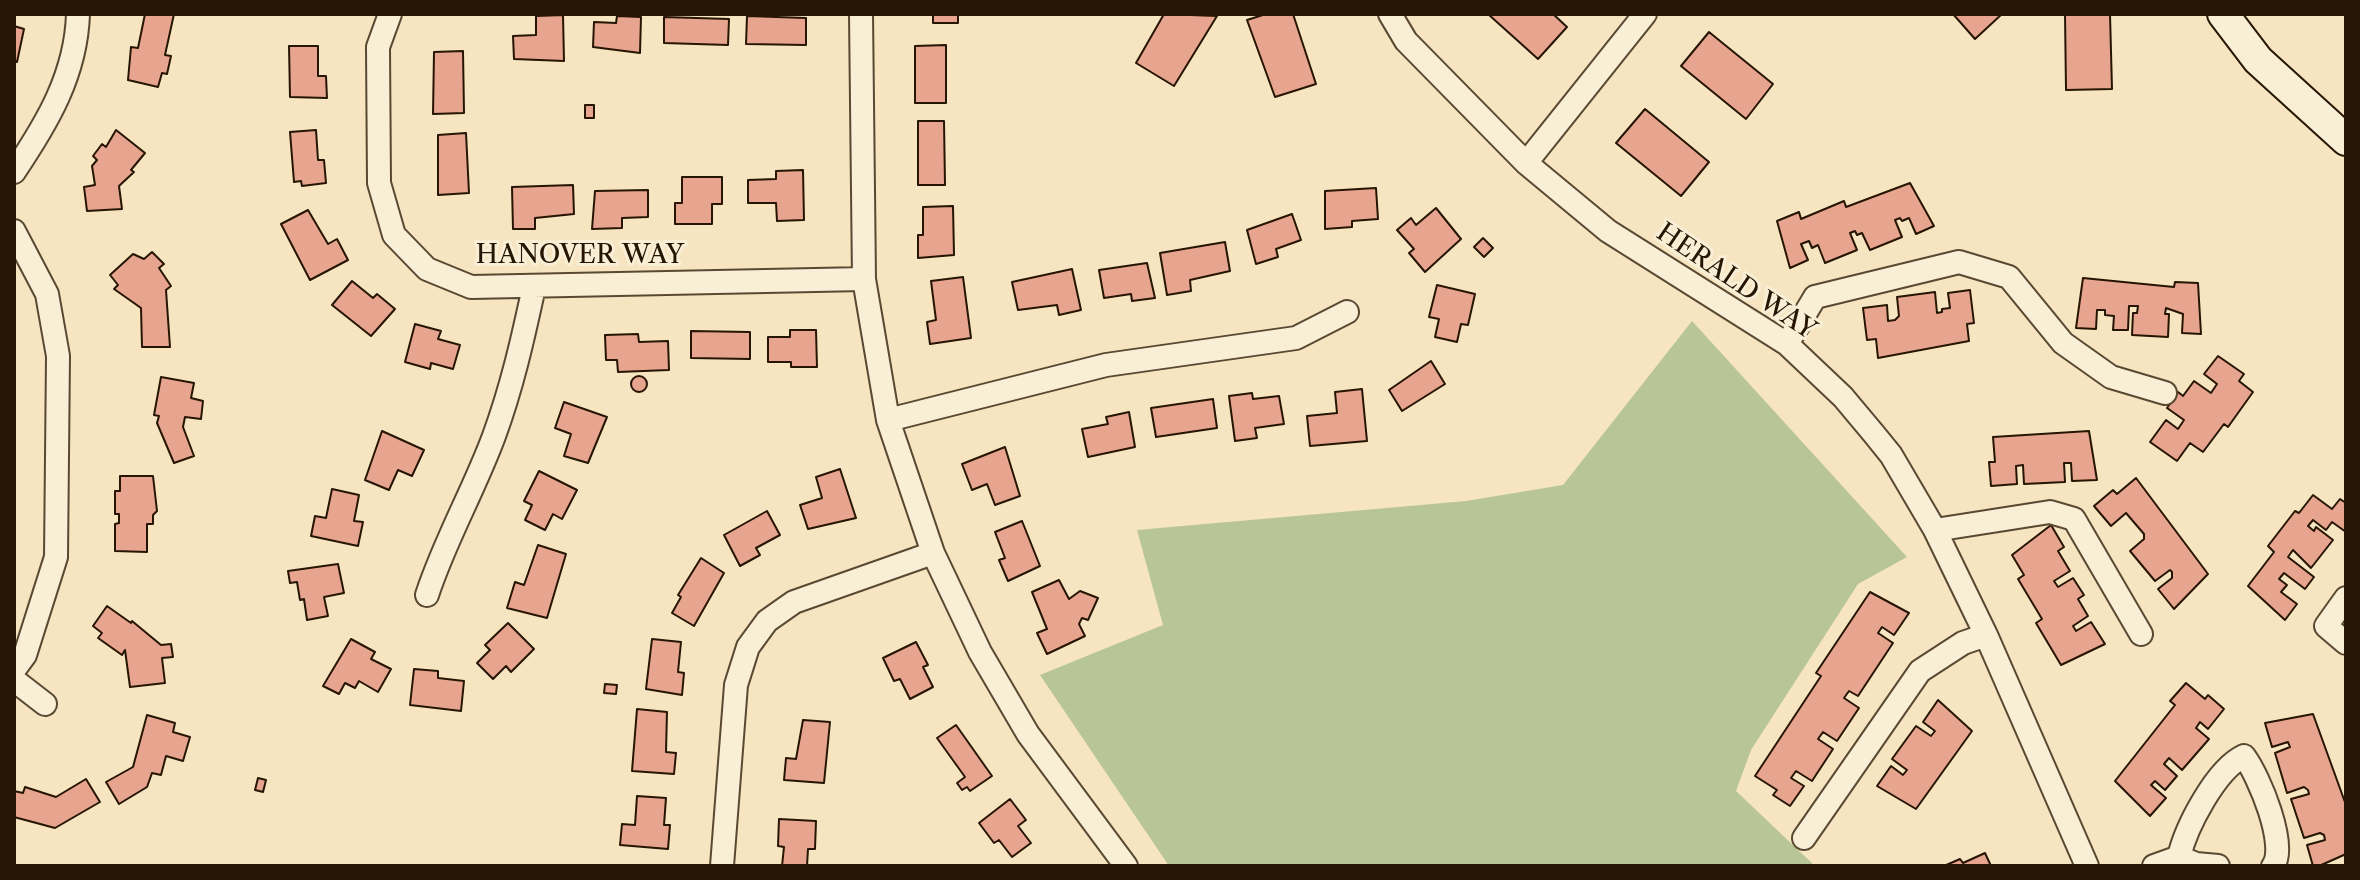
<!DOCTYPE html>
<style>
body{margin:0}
#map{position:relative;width:2360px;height:880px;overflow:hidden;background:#f6e5c0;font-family:"Libre Caslon Text",serif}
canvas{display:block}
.frame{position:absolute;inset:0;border:16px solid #261502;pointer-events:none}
</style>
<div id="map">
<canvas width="2360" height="880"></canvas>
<div class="frame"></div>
</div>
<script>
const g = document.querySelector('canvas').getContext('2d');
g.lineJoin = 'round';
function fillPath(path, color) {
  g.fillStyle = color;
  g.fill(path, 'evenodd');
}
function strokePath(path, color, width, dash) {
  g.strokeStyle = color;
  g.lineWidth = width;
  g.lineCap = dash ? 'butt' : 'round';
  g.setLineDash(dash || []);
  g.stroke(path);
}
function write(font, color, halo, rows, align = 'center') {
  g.font = font + ' "Libre Caslon Text",serif';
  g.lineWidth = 6;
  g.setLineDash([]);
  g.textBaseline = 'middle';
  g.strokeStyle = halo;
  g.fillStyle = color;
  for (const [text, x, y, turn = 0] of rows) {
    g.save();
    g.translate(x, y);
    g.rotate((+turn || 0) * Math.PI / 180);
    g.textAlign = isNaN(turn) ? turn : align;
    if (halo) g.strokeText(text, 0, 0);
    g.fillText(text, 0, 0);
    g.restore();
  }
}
const green = new Path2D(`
 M1692 321 1907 557 1858 584 1751 750 1736 791 1815 866H1169L1040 675 1163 625 1137 530 1466 501 1563 485Z`);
const building = new Path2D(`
 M145 14H174L165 55 171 56 167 74 162 73 158 87 128 80 131 47 138 48Z
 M933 14H958V23H933Z
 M1164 14 1217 16 1174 86 1136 63Z
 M1266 14H1293L1316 84 1275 97 1247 20Z
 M1488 14H1553L1567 27 1538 59Z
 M1953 14H2002L1975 39Z
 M2065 14H2110L2112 89 2066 90Z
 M563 15 564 61 514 59 513 36 536 35V16Z
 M617 16 641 17 640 53 593 47 594 22 616 23Z
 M747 16 806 18V45L746 44Z
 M664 17 729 19 728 45 664 43Z
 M14 26 24 29 17 62 14 61Z
 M1709 32 1773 84 1746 119 1681 66Z
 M946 45V103H915V46Z
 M289 46H318V76H326L327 98 290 97Z
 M463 51 464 113 433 114 434 52Z
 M585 105H594V118H585Z
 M1645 109 1709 162 1681 196 1616 143Z
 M918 121H944L945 185H918Z
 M116 130 145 153 131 170 134 172 119 186 122 209 87 211 84 187 95 185 92 166 97 160 93 156 102 144 106 147Z
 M316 130 318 160H324L326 183 302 186 301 181 294 182 290 132Z
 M466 133 469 193 438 195V135Z
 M803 170 804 220 777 221 776 203H748V180L776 179V171Z
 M682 177H722V204H712V224H675V203H682Z
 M1910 183 1934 226 1916 234 1909 218 1902 221 1900 218 1895 220 1902 237 1870 250 1862 233 1857 235 1855 231 1850 233 1857 250 1825 263 1818 245 1812 248 1809 241 1801 244 1808 260 1790 268 1777 221 1799 212 1801 219 1844 201 1846 207Z
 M573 185 574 214 535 218V229H513L512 187Z
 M1376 188 1378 219 1352 221V227L1325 229V191Z
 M648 190V217L622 218V228L592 229 595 191Z
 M953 206 954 255 918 258V235H923V207Z
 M1436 208 1461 239 1425 272 1409 253 1414 249 1397 230 1411 218 1416 225Z
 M308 210 328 244 337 239 348 260 310 280 281 224Z
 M1292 214 1301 240 1276 249 1278 257 1256 264 1247 230Z
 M1483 238 1493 248 1484 257 1474 247Z
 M1225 242 1230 271 1190 280 1191 291 1167 295 1160 253Z
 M152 252 164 264 159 268 171 286 166 290 170 347H142L141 308 114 289 118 285 110 275 133 254 144 259Z
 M1147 263 1155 298 1132 301 1131 294 1104 298 1099 270Z
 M1072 269 1081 310 1059 315 1057 305 1018 310 1012 282Z
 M963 277 971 338 930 344 927 322 936 320 931 281Z
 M2083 278 2174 287 2175 282 2198 283 2201 334 2182 333 2183 314 2166 308 2165 314H2169L2168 337 2132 335 2133 313H2137L2138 306H2129L2128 330H2113L2114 316 2105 315V310H2097L2096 329 2076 328Z
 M352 281 373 298 377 294 395 309 371 336 332 305Z
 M1437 285 1475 294 1468 325 1461 324 1457 342 1435 337 1439 319 1429 317Z
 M1970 290 1974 323 1967 324 1969 341 1878 358 1876 339 1867 340 1863 308 1887 305 1888 321 1895 320 1899 316 1897 297 1935 292 1937 313 1942 312V309L1950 308 1948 293Z
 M415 324 441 331 438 339 460 345 453 369 431 363 430 369 405 362Z
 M790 330H816L817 367H791V362H768V337H790Z
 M691 331 750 332V359L691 358Z
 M638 334 639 342 668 341 669 370 618 372 617 360H606L605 335Z
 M2218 356 2244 374 2239 381 2253 392 2228 427 2224 424 2203 452 2190 443 2177 461 2150 442 2166 420 2178 429 2184 420 2167 408 2178 392 2183 396 2194 381 2211 393 2217 384 2204 374Z
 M1431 361 1445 384 1402 411 1389 390Z
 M631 384a8 8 0 1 1 16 0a8 8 0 1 1-16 0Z
 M161 377 194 383 191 398 203 401 201 419 185 417 183 427 194 456 174 463 157 423 159 416 154 415Z
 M1362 389 1367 441 1310 446 1307 416 1337 413 1335 392Z
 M1252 393 1253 399 1279 396 1284 424 1255 428 1257 438 1235 441 1229 396Z
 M1213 399 1217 428 1156 437 1151 408Z
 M564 402 607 417 588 463 564 456 571 434 555 428Z
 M1129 412 1135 447 1088 457 1082 429 1108 424 1106 417Z
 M382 431 424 450 412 476 398 470 389 490 365 480Z
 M2089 431 2097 480 2072 481 2071 463H2064L2065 482 2024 484 2023 465 2016 466 2017 484 1991 486 1989 462H1995L1993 437Z
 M1005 447 1020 496 995 505 987 484 972 490 962 464Z
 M840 469 856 518 808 529 800 505 822 498 816 477Z
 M539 471 577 490 562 519 553 514 545 530 525 520 532 505 524 501Z
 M120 476H153L157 511 153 515V524H147V552L115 551V524L119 523V514H115V491H120Z
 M2136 478 2208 574 2174 609 2158 589 2172 578V572L2170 570 2155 581 2130 551 2144 539V534L2126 513 2111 526 2094 506 2113 490 2117 494Z
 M332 489 359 495 354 521 363 522 358 546 311 536 315 516 326 518Z
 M2313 495 2332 509 2340 499 2346 503V532L2332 522 2326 530 2313 520 2308 526 2314 531 2316 527 2333 540 2311 568 2293 550 2288 557 2314 577 2305 589 2284 573 2279 579 2287 585 2281 592 2297 604 2285 620 2248 586 2274 552 2268 546 2295 511 2299 513Z
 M767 511 780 535 756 548 760 555 740 566 724 535Z
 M1022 521 1040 566 1008 581 999 560 1005 558 995 532Z
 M2051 525 2064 547 2058 551 2070 571 2054 581 2058 587 2073 578 2084 595 2078 599 2088 616 2073 626 2076 631 2091 622 2105 644 2061 665 2036 623 2042 619 2018 579 2024 575 2012 555Z
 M538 545 566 554 547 618 507 608 515 582 524 585Z
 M701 558 724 573 694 626 672 613 681 597 678 595Z
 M338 564 344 593 324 597 328 616 307 620 304 599 300 600 297 582 290 583 288 571Z
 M1059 580 1069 599 1080 591 1098 598 1088 620 1082 618 1079 624 1085 636 1047 654 1037 633 1047 629 1032 592Z
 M1870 592 1909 613 1894 635 1882 627 1878 633 1893 643 1858 696 1849 691 1844 698 1859 708 1837 741 1823 732 1818 739 1833 749 1812 781 1796 771 1791 778 1804 786 1790 806 1773 795 1777 790 1755 776 1821 676 1816 673Z
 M107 606 131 623 132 621 161 645 171 644 173 657 162 658 165 683 130 687 125 650 122 655 98 638 102 633 93 626Z
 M508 623 534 649 511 672 506 666 493 679 477 663 490 650 485 645Z
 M351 639 375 652 371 659 391 669 378 692 359 681 355 688 345 683 339 694 323 686Z
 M652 639 681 642 678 672 684 673 682 695 646 689Z
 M916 642 928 665 923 667 933 687 910 699 900 679 894 681 883 658Z
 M414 669 438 671V678L464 681 461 711 410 705Z
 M2186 683 2205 699 2208 695 2224 709 2208 729 2200 722 2196 728 2209 739 2182 770 2169 758 2164 764 2177 776 2165 790 2155 781 2151 785 2166 798 2150 816 2115 781 2175 705 2170 701Z
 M605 684 617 685 616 694 604 693Z
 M1938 700 1972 731 1916 809 1877 786 1891 766 1903 775 1907 770 1892 759 1916 726 1931 736 1935 731 1923 722Z
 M637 709 667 712 666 752 676 753 674 774 632 771Z
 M2313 714 2346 805V854L2319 866H2313L2307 845 2325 840 2324 835 2320 833 2304 838 2291 799 2309 794 2308 790 2304 787 2287 793 2275 753 2290 747 2288 742 2272 747 2265 723Z
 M147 715 175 723 173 732 190 737 183 761 166 756 161 775 152 773 147 787 119 804 106 782 133 767Z
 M803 720 830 722 824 783 784 780 786 758 796 759Z
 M956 725 992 776 970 791 967 787 962 790 957 783 965 777 937 738Z
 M258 778 266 780 263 792 255 790Z
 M86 779 100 802 55 828 14 817V791L23 793 25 787 56 797Z
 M637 796 666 798 664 825H670L668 849 620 845 622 824 635 825Z
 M1010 799 1026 820 1018 826 1031 843 1012 857 999 840 994 843 979 823Z
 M779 819 816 821 815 849H808L807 866H782L784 847 778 846Z
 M1985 853 1991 866H1944L1960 859 1963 863Z`);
const street = new Path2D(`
 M390 14 378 47 379 183 394 235 427 269 471 287 864 279
 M861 14 864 279 888 420 933 553 980 652 1028 734 1126 866
 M1390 14 1406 41 1526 163 1608 231 1787 344 1843 397 1874 434 1891 455 1935 530 1986 635 2087 866
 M1526 163 1645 14
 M14 172C47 123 76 75 78 14
 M14 231 47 294 58 356 56 557 25 655 14 670
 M1787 344 1815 297 1959 262 2009 277 2063 343 2111 377 2165 393
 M888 420 1106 365 1296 338 1347 312
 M1935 530 2050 512 2074 519 2141 634
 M427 595C445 540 474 490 494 436 512 387 523 338 534 287
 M2346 598 2326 626 2346 643
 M14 680 45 704
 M1804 838 1920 671 1963 643 1986 635
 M2179 857C2186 827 2216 769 2244 756 2259 776 2288 846 2273 866
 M722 866 736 685 748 647 767 621 794 602 933 553
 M2154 866 2179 857 2196 864 2218 866`);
const secondary = new Path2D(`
 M2223 14 2258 60 2346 140`);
const streetNames = [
 ["HANOVER WAY",580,255],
 ["HERALD WAY",1736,282,34]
];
fillPath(green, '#b8c596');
fillPath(building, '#e7a48f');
strokePath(building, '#261502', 2);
strokePath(street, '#5a4932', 26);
strokePath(secondary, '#261502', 34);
strokePath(street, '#f9eed6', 22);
strokePath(secondary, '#f9eed6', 30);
write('26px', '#261502', '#f9eed6', streetNames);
</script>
